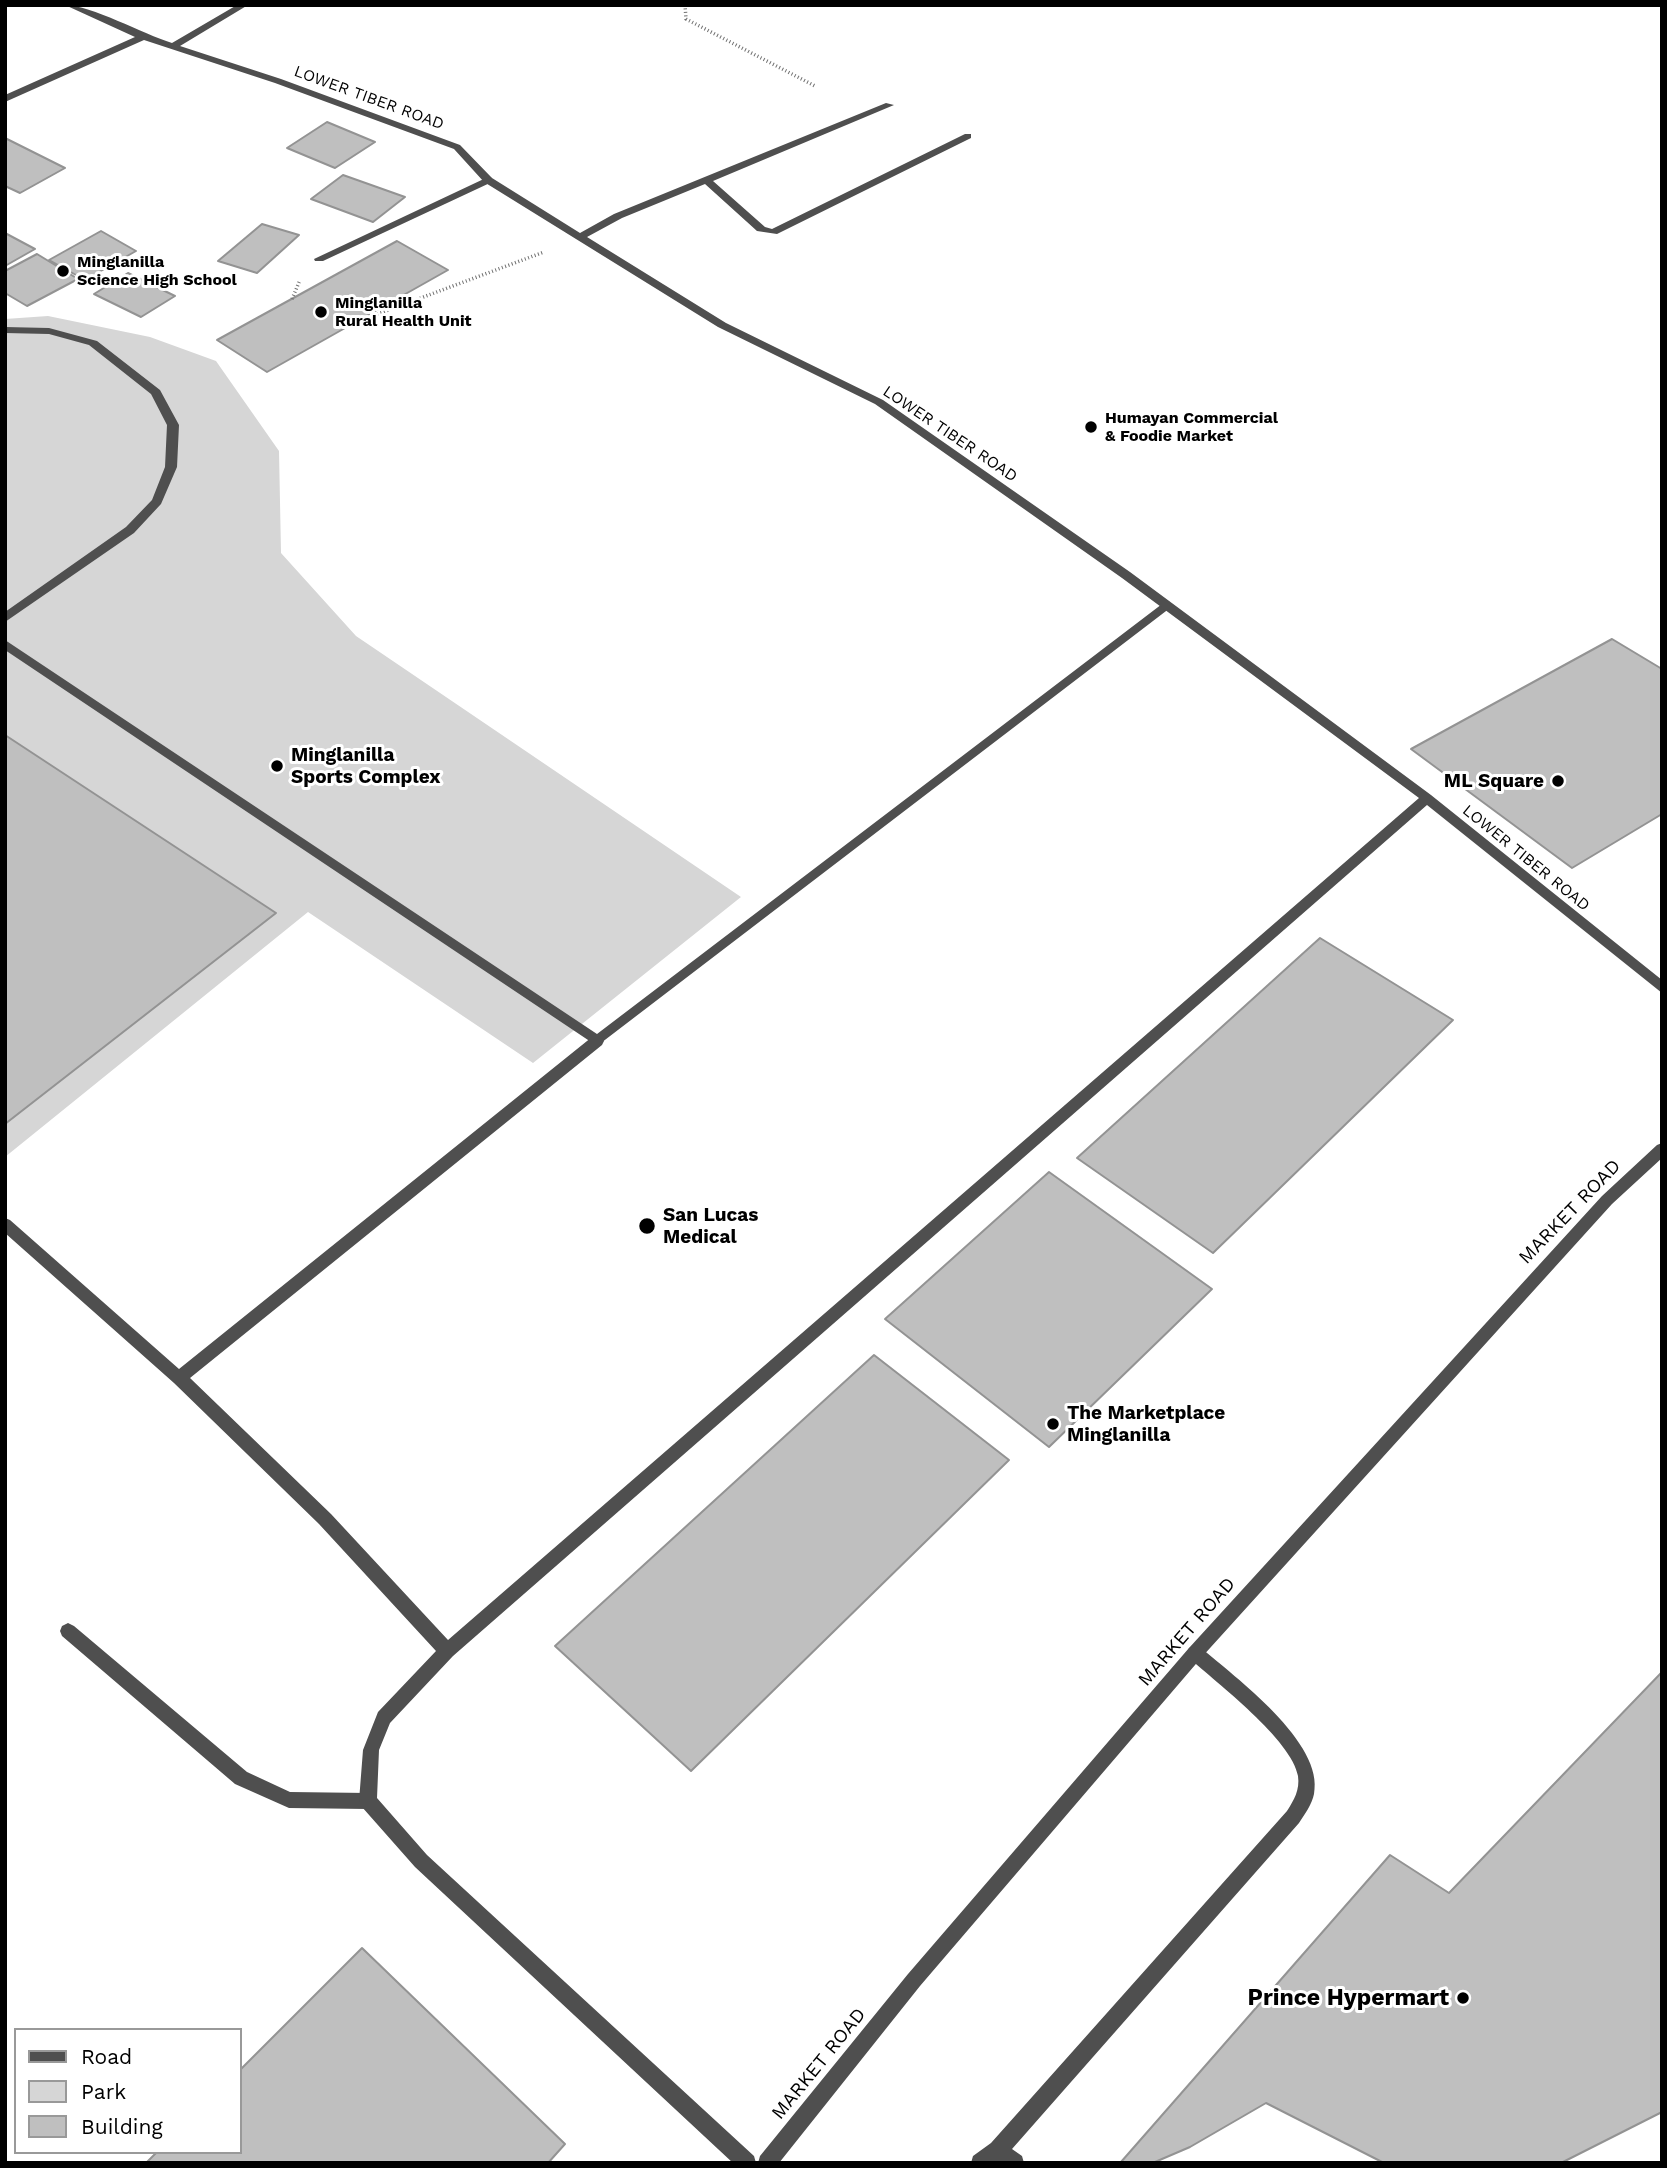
<!DOCTYPE html>
<style>
body{margin:0}
#map{position:relative;width:1667px;height:2168px;overflow:hidden;background:#fff;font-family:"Work Sans",sans-serif}
canvas{display:block}
.frame{position:absolute;inset:0;border:7px solid #000;pointer-events:none}
.legend{position:absolute;left:14px;top:2028px;width:228px;height:126px;box-sizing:border-box;background:#fff;border:2px solid #999;margin:0;padding:9px 12px;list-style:none;font-size:21px;color:#000}
.legend li{display:flex;align-items:center;gap:14px;height:35px}
.legend b{width:35px;border:2px solid #999}
</style>
<div id="map">
<canvas width="1667" height="2168"></canvas>
<div class="frame"></div>
<ul class="legend">
<li><b style="height:9px;background:#4f4f4f"></b>Road</li>
<li><b style="height:19px;background:#d6d6d6"></b>Park</li>
<li><b style="height:19px;background:#bfbfbf"></b>Building</li>
</ul>
</div>
<script>
const g = document.querySelector('canvas').getContext('2d');
g.lineJoin = 'round';
function fillPath(path, color) {
  g.fillStyle = color;
  g.fill(path, 'evenodd');
}
function strokePath(path, color, width, dash) {
  g.strokeStyle = color;
  g.lineWidth = width;
  g.lineCap = dash ? 'butt' : 'round';
  g.setLineDash(dash || []);
  g.stroke(path);
}
function write(font, color, halo, rows, align = 'center') {
  g.font = font + ' "Work Sans",sans-serif';
  g.lineWidth = 6;
  g.setLineDash([]);
  g.textBaseline = 'middle';
  g.strokeStyle = halo;
  g.fillStyle = color;
  for (const [text, x, y, turn = 0] of rows) {
    g.save();
    g.translate(x, y);
    g.rotate((+turn || 0) * Math.PI / 180);
    g.textAlign = isNaN(turn) ? turn : align;
    if (halo) g.strokeText(text, 0, 0);
    g.fillText(text, 0, 0);
    g.restore();
  }
}
const green = new Path2D(`
 M48 316 150 337 216 361 279 451 281 553 356 636 741 897 533 1063 308 912 5 1157V319Z`);
const building = new Path2D(`
 M327 122 375 142 335 168 287 148Z
 M5 138 65 168 20 193 5 186Z
 M343 175 405 197 373 222 311 199Z
 M262 224 299 235 257 273 218 261Z
 M101 231 136 251 85 280 49 260Z
 M5 233 35 249 5 266Z
 M397 241 448 270 267 372 217 340Z
 M37 254 78 279 27 306 5 293V271Z
 M128 273 175 296 141 317 94 294Z
 M1612 639 1662 669V814L1572 868 1411 749Z
 M5 735 276 913 5 1124Z
 M1320 938 1453 1020 1213 1253 1077 1158Z
 M1049 1172 1212 1289 1049 1447 885 1319Z
 M874 1355 1009 1460 691 1771 555 1646Z
 M1662 1672V2112L1561 2163H1384L1266 2103 1190 2147 1155 2162H1121L1390 1855 1449 1893Z
 M362 1948 565 2144 548 2163H146L157 2152H240V2070Z`);
const path = new Path2D(`
 M685 5 686 19 815 86
 M292 299 300 280
 M351 324 544 252`);
const lane = new Path2D(`
 M488 177 492 178V182L323 261H315L314 259Z
 M5 327 49 328 97 341 160 390 179 425 177 467 161 504 134 533 5 622V612L126 527 152 500 165 467 167 425 151 394 89 345 49 334 5 333Z
 M1166 601 1170 602V608L597 1046 5 650V640L597 1034Z
 M68 1623 74 1626 247 1772 290 1792 368 1793 374 1795 377 1801 374 1807 368 1809 289 1808 235 1784 62 1636 60 1631 62 1626Z
 M1195 1645 1201 1648C1235 1677 1325 1743 1314 1794 1312 1804 1305 1814 1299 1823L1012 2149 1022 2156 1024 2163H971L973 2156 991 2143 1287 1811C1294 1800 1300 1790 1298 1776 1292 1740 1217 1683 1189 1658L1187 1653 1189 1648Z`);
const street = new Path2D(`
 M65 5C91 5 143 34 172 43L237 5H248L180 46 281 79 460 145 492 178 580 233 614 214 886 103 894 105 713 181 765 227 772 229 965 134H971V138L777 234 757 231 705 184 622 218 587 237 726 323 883 400 1130 572 1431 795 1662 980V993L1427 805 453 1656 390 1723 379 1750 377 1798 427 1855 754 2156 756 2163H733L415 1867 362 1807 359 1801 363 1750 378 1712 436 1651 319 1524 174 1383 5 1233V1218L10 1220 179 1369 592 1037H602L604 1041 602 1045 190 1378 331 1514 448 1640 1419 798 1122 578 875 404 718 327 484 182 454 149 275 83 144 40 5 102V95L135 37Z
 M1662 1143V1158L1612 1204 1201 1658 920 1986 779 2163H758L760 2156 908 1974 1189 1648 1602 1196 1657 1145Z`);
const markers = [
 [63,271,7,"#000"],
 [321,312,7,"#000"],
 [1091,427,7,"#000"],
 [277,766,7,"#000"],
 [1558,781,7,"#000"],
 [647,1226,9,"#000"],
 [1053,1424,7,"#000"],
 [1463,1998,7,"#000"]
];
const farStreetnames = [
 ["LOWER TIBER ROAD",369,98,20],
 ["LOWER TIBER ROAD",950,434,34],
 ["LOWER TIBER ROAD",1526,858,39]
];
const farPoinames = [
 ["Minglanilla",77,262],
 ["Science High School",77,280],
 ["Minglanilla",335,303],
 ["Rural Health Unit",335,321],
 ["Humayan Commercial",1105,418],
 ["& Foodie Market",1105,436]
];
const poiNames = [
 ["Minglanilla",291,755],
 ["Sports Complex",291,777],
 ["ML Square",1544,781,"right"],
 ["San Lucas",663,1215],
 ["Medical",663,1237],
 ["The Marketplace",1067,1413],
 ["Minglanilla",1067,1435]
];
const streetNames = [
 ["MARKET ROAD",1570,1212,-46],
 ["MARKET ROAD",1187,1632,-49],
 ["MARKET ROAD",819,2064,-51]
];
const nearPoinames = [
 ["Prince Hypermart",1449,1998]
];
fillPath(green, '#d6d6d6');
fillPath(building, '#bfbfbf');
strokePath(building, '#939393', 2);
strokePath(path, '#717171', 3.5, [1, 2.5]);
fillPath(lane, '#4f4f4f');
fillPath(street, '#4f4f4f');
for (const [x, y, r, color] of markers) {
  const dot = new Path2D();
  dot.arc(x, y, r, 0, 2 * Math.PI);
  g.fillStyle = color;
  g.fill(dot);
  strokePath(dot, '#fff', 2.5);
}
write('16px', '#000', '#fff', farStreetnames);
write('bold 16px', '#000', '#fff', farPoinames, 'left');
write('bold 19px', '#000', '#fff', poiNames, 'left');
write('19px', '#000', '#fff', streetNames);
write('bold 23px', '#000', '#fff', nearPoinames, 'right');
</script>
